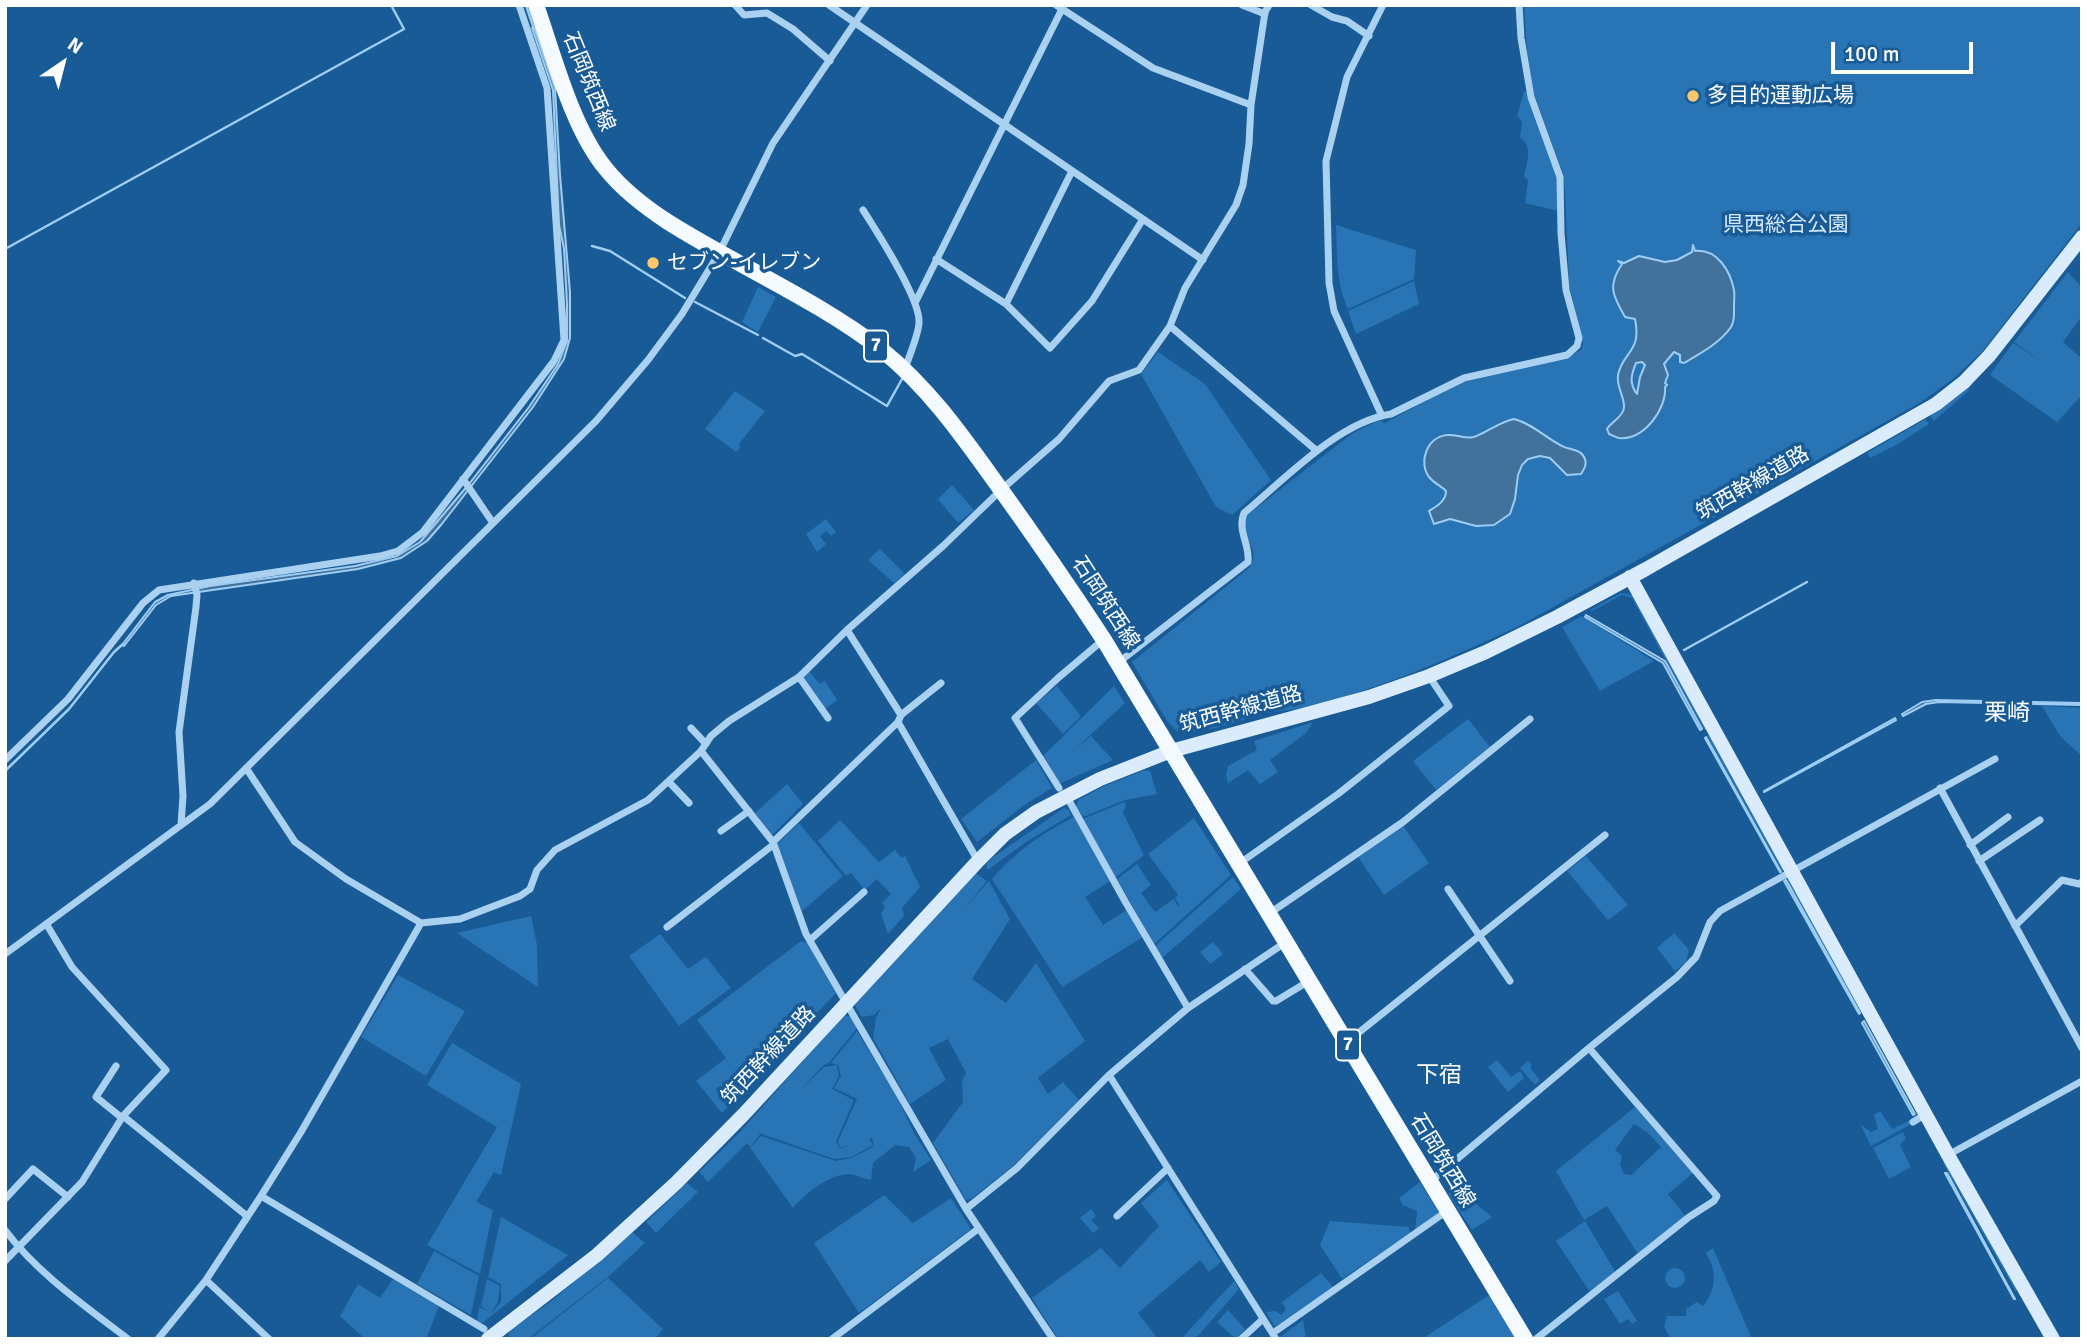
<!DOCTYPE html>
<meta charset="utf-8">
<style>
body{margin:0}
#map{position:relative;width:2087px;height:1344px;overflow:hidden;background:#185b97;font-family:Signika,sans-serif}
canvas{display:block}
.frame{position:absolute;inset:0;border:7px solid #fff;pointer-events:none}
.north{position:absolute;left:28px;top:28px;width:70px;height:70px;-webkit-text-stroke:5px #185b97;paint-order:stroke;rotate:35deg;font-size:19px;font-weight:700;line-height:28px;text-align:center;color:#fff}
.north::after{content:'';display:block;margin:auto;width:24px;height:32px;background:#fff;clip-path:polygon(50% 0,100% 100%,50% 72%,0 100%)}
.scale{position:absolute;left:1831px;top:42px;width:142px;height:32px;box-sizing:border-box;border:4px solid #fff;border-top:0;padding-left:9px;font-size:21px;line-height:24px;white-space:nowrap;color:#fff;-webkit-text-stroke:5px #185b97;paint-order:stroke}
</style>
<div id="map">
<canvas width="2087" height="1344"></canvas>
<div class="frame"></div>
<div class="north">N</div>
<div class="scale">100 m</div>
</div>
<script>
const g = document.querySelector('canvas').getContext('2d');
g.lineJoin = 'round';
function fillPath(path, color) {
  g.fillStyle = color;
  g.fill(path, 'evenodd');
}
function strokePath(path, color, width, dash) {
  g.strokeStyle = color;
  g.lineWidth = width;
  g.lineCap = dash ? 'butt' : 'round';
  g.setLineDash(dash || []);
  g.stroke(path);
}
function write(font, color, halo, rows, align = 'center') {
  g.font = font + ' Signika,"Noto Sans JP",sans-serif';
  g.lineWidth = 7;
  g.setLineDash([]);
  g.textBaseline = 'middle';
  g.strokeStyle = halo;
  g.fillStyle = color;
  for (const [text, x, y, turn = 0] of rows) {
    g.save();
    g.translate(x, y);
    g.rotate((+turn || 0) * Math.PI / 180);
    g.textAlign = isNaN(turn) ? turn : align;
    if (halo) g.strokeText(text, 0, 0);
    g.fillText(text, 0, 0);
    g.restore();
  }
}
const green = new Path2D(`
 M1524 5H2082V223L1982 352 1954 378 1921 402 1521 625C1451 658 1379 690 1304 707 1292 710 1279 711 1267 713 1238 720 1207 735 1177 731L1167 721 1132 662 1249 568C1261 551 1246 544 1244 527 1244 523 1246 519 1247 515L1353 433 1379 420 1385 423 1457 384 1568 357 1581 350 1583 344 1569 284 1565 191 1563 174 1534 94 1527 53Z
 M1524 91 1529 93 1559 178 1558 211 1525 203 1528 180 1524 177C1526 164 1534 146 1520 138L1522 122 1517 116Z
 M1336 225 1416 250 1414 279 1348 309C1336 284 1337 253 1336 225Z
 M2068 272 2082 288V316L2063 342 2082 359V395L2057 422 1990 375 2013 343 2041 361 2014 342Z
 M1414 281 1419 304 1356 334 1348 311Z
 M758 287 776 297 758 332 742 322Z
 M1158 352 1205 384 1271 480 1232 515 1216 507 1141 374Z
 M1979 375 1966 393 1934 421 1930 416Z
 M735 391 765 411 739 444 740 448 736 452 705 429Z
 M1926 419 1929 424 1896 445 1870 458 1867 453Z
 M952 485 974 510 958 523 938 499Z
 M826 519 836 532 831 536 826 531 820 536 826 544 817 552 806 534Z
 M880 549 905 574 894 583 868 560Z
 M1621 593 1633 595 1707 728 1704 730 1632 598 1622 595 1592 611 1590 610Z
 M1582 616 1654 661 1600 691 1562 627Z
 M808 670 820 684 825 681 837 700 824 710 802 678Z
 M1057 686 1081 716 1063 734 1036 703Z
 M1114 686 1125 703 1071 753 1091 736 1113 760 1059 784 1042 757Z
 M2042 706 2082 708V756L2060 736Z
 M1468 719 1490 747 1436 790 1413 761Z
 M1313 722 1306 733 1270 760 1278 772 1260 784 1248 770 1228 783 1226 775 1228 766 1257 750 1254 741Z
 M1711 734 1785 869 1782 871 1707 736Z
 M1036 760 1052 788 1023 806 977 842 961 819Z
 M1145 770 1150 771 1157 794 1125 800 1083 817 1076 807 1078 800 1104 786Z
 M787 784 803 804 772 835 755 813Z
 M1124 802 1126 805 1123 813 1144 855 1115 878 1083 819Z
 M1064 808 1069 810 1071 815 1026 842 988 870 986 865 992 858Z
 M1074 817 1110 881 1085 897 1103 925 1127 910 1143 937 1062 987 992 879C1016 851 1041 834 1074 817Z
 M1194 818 1231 875 1154 944 1117 879 1137 864 1151 885 1141 893 1155 912 1174 899 1178 906H1180L1175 898 1178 895 1148 854Z
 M840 820 879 862 895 850 902 858 905 856 920 887 902 908 904 916 888 934 881 914 885 907 882 903 891 894 877 879 865 890 851 873 846 876 818 841Z
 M799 823 843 876 802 911 776 845Z
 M1403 826 1429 863 1384 895 1358 857Z
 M1586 856 1628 905 1608 920 1567 871Z
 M976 873 987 881 963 910 989 881 1010 919 972 979 1006 1003 1036 963 1085 1041 1038 1078 1048 1094 1063 1082 1079 1100 1013 1166 971 1199 966 1200 933 1143 963 1102 962 1081 966 1073 948 1039 929 1048 946 1080 910 1104 873 1038 876 1018 881 1008 874 1015 862 1017 854 1004Z
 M1233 877 1241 889 1162 958 1155 946Z
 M1789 877 1864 1012 1861 1014 1785 878Z
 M531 916 537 945 538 987 457 933Z
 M1674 933 1689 950 1686 962 1675 971 1657 948Z
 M660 934 688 969 706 957 731 988 679 1026 629 956Z
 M801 941 807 943 836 993 722 1113 696 1081 726 1058 697 1020Z
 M1213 942 1223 954 1210 964 1200 952Z
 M398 975 465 1011 426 1076 361 1037Z
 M844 1015 852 1017 858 1027 829 1063 824 1065 799 1091 824 1067 837 1065 839 1076 832 1089 854 1100 836 1142 840 1149 851 1145 840 1148 838 1141 857 1099 834 1088 841 1076 838 1065 831 1063 857 1031 897 1097 914 1133 931 1160 913 1172 916 1158 909 1147 895 1145 873 1163 871 1180C865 1179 856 1175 850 1174 829 1174 805 1194 793 1208L750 1148 761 1136 836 1161 852 1158 874 1146 872 1138 869 1139 873 1145 852 1157 834 1159 759 1133 760 1135 750 1147 747 1143 708 1182 699 1172 739 1133Z
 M452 1043 521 1084 501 1175 494 1172 476 1202 493 1210 480 1274 427 1245 497 1127 427 1085Z
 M1497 1060 1511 1077 1520 1071 1524 1078 1508 1092 1488 1067Z
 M1528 1061 1532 1065 1530 1068 1540 1080 1535 1085 1520 1068Z
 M1635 1107 1693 1173 1668 1194 1686 1217 1640 1257 1607 1206 1584 1220 1556 1171ZM1634 1124 1647 1132 1661 1147 1631 1175 1624 1174 1620 1164 1622 1156 1615 1150Z
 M1880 1111 1892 1129 1911 1120 1913 1123 1871 1146 1860 1124 1871 1132 1878 1129 1874 1115Z
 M1903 1132 1906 1138 1900 1145 1911 1167 1889 1179 1873 1148Z
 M1947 1161 2017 1288 2016 1292 1943 1163Z
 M1167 1180 1221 1262 1209 1272 1200 1260 1138 1313 1158 1339H1058L1032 1298 1101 1248 1120 1268 1159 1226 1141 1203Z
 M1420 1182 1439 1213 1415 1230 1417 1211 1403 1205 1399 1198Z
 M687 1183 698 1192 656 1233 646 1222Z
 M1456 1187 1492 1217 1472 1230 1448 1194Z
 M884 1195 913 1223 951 1198 971 1229 859 1313 814 1243Z
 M1091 1209 1096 1216 1091 1220 1099 1228 1093 1233 1080 1218Z
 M501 1217 568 1255 481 1324 477 1322 479 1307 490 1312 481 1306 487 1279 500 1286 498 1302 491 1313 501 1302V1284L488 1277Z
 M1330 1221 1409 1227 1410 1233 1342 1279 1320 1245Z
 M1585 1221 1616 1273 1590 1292 1556 1241Z
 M632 1232 645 1243 608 1277 528 1339H508L510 1330 549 1303Z
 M1713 1248 1752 1339H1671L1664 1327 1667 1316H1686V1309L1697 1302 1703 1306C1717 1289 1717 1271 1706 1253Z
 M434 1251 479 1276 471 1315 417 1284Z
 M1665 1278a10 10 0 1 1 20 0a10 10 0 1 1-20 0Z
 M1321 1273 1333 1287 1275 1327 1266 1312 1276 1311 1281 1315 1286 1310 1282 1302Z
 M608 1278 663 1329 655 1339H530Z
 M393 1279 439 1306 426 1339H365L340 1316 358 1284 380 1298Z
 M1234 1281 1239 1289 1195 1339H1181Z
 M1618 1291 1637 1321 1632 1324 1628 1319 1620 1324 1604 1299Z
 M1489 1295 1516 1339H1422Z
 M1228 1310 1245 1329 1236 1339 1217 1322Z
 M1303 1320 1306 1339H1280L1279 1338Z`);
const water = new Path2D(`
 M534 27 555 88 560 175 570 292V338L564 359 533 407 441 525 427 541 401 558 358 569 171 596 156 605 124 646 122 645 155 602 168 595 210 586 355 566 397 556 420 542 469 484 529 407 558 364 567 341V304L564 249 559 225 553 90 532 28Z
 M1693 245 1695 251C1717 249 1730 270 1734 290 1735 296 1734 300 1734 306 1734 312 1735 321 1731 327 1720 343 1701 353 1684 363L1680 362V355L1674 352 1664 364 1668 375 1665 383 1667 385 1665 387C1667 408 1644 441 1619 438 1615 437 1612 435 1609 434L1607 429C1611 422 1623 417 1624 408 1625 397 1616 387 1618 375 1623 351 1642 352 1635 319L1625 317C1613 296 1607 286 1622 264L1618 261 1624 263 1639 256 1665 262 1677 260 1692 252ZM1642 362 1645 365 1640 377 1637 394C1629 384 1631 375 1636 363Z
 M1514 419C1533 424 1544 437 1562 446 1569 450 1581 448 1585 459 1587 465 1584 469 1581 474L1567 475 1550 458 1540 456 1528 459 1522 465 1518 475 1515 499 1510 514 1494 525 1476 526 1450 519 1434 524 1429 511C1437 506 1446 501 1446 491 1441 486 1434 483 1429 477 1418 462 1427 437 1447 435 1456 434 1465 439 1474 437 1488 432 1499 422 1514 419Z
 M1586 615 1665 661 1702 729 1700 730 1663 663 1585 617Z
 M1936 700 2082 703V705L1939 702 1926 704 1903 716 1902 714 1922 702Z
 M1895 718 1896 720 1764 792V791Z
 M1706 737 1781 872H1780L1705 738Z
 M1786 880 1860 1013 1859 1014 1784 881Z
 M1864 1021 1915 1114 1913 1115 1862 1023Z
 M1945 1173H1947L2015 1299H2014Z`);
const stream = new Path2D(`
 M526 5 534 29
 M592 246 610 251 685 298
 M5 249 404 29 391 5
 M695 302 758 335
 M763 338 795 356 802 354 887 406 902 379
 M1684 650 1807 582
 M5 771 69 709 114 652 123 644`);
const street = new Path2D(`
 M735 5 744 15 767 13 793 29 830 61
 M829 5 1203 260
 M1056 5 1153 68 1251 105
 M1242 5 1265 14
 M1311 5 1332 17 1347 21 1369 36
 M863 210C877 232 920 298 919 322 919 334 909 356 905 369
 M936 259 1006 304 1050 348 1092 301 1143 219
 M915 303 1064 5
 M1006 304 1072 171
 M1170 326 1317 451
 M1382 416 1334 311 1329 283 1326 161 1347 77 1383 5
 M463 479 493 523
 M847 630 901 715 898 722 978 861
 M1119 662 1248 562C1250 544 1237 531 1244 513 1284 480 1338 422 1391 414L1464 378 1567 355 1577 346 1579 338 1566 290 1561 233 1560 177 1531 97 1521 38 1519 5
 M799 677 828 718
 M901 715 941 683
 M691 728 706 744
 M701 751 773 842 806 934 966 1209 1053 1339
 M5 760 68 699 143 603 159 590 380 556 398 551 423 532 554 361 564 340 547 88 519 5
 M246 768 295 842 346 879 421 923 460 919 520 896 530 889 537 870 555 850 648 800 701 751 711 736 729 721 799 677 847 630 943 546 1001 490 1059 439 1109 381 1139 370 1170 326 1185 288 1236 205 1243 185 1249 144 1251 105 1265 12 1269 5
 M669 782 689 803
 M1059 788 1015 718 1058 678 1103 640
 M1940 788 2082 1048
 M1067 797 1126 903 1188 1008
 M181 825 183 796 179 732 196 607 197 595 194 583
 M721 831 749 811
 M773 842 898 722
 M1970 845 2008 817
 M1979 861 2040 820
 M1240 863 1338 794 1449 706 1429 676
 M1448 889 1510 981
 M1270 913 1403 822 1530 719
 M2015 926 2062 880 2079 884 2082 882
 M667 927 773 845
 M810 940 864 892
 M5 954 210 804 596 421 648 360 682 314 719 253 773 143 867 5
 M1245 969 1273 1001H1276L1309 981
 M1347 1042 1605 835
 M116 1066 96 1097 122 1118
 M1109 1075 1276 1339
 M123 1116 247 1216
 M1913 1122 1926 1114
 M1948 1155 2082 1081
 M1431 1181 1589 1048 1677 977 1696 957 1710 922 1720 911 1995 759
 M261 1196 484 1329
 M5 1199 33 1169 68 1197
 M966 1209 1017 1168 1109 1075 1188 1008 1286 942
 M1117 1216 1168 1168
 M5 1230C37 1273 85 1306 128 1339
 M5 1261 82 1182 123 1116 166 1070 72 967 47 925
 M206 1280 269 1339
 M1273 1333 1447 1211
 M158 1339 206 1280 261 1196 301 1132 421 923
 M832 1339 978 1229
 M1241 1339 1263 1319
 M1536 1339 1689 1217 1714 1201 1717 1196 1589 1048`);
const secondary = new Path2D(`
 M1630 577 1948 1155 2053 1339
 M488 1339 597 1255 676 1183 744 1114 978 861 1005 834 1036 812 1100 779 1171 751 1369 697 1429 676 1486 652 1557 617 1646 569 1936 404 1964 382 1989 356 2082 237`);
const primary = new Path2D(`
 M536 5C554 56 572 128 606 169 623 190 645 207 668 222 736 265 819 301 882 350 930 389 963 437 999 487 1035 537 1070 588 1104 640L1525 1339`);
const markers = [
 [1693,96,7,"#ffc76b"],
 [653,263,7,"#ffc76b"]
];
const shields = [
 [876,346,24],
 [1348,1045,24]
];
const shieldNames = [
 ["7",876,346],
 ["7",1348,1045]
];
const streetNames = [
 ["石岡筑西線",588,82,68],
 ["筑西幹線道路",1753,484,-30],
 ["石岡筑西線",1105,603,57],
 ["筑西幹線道路",1241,710,-15],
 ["筑西幹線道路",769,1056,-47],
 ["石岡筑西線",1442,1161,59]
];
const poiNames = [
 ["多目的運動広場",1707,96],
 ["セブン-イレブン",667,263]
];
const parkNames = [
 ["県西総合公園",1786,225]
];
const neighbourhoodNames = [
 ["栗崎",2007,714],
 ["下宿",1439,1076]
];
fillPath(green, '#2874b4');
fillPath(water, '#42719c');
strokePath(water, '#9ecdf3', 2);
strokePath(stream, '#9ecdf3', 2.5);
strokePath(street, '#abd1f1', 7);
strokePath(secondary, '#daecfc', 14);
strokePath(primary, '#f5faff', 16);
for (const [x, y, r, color] of markers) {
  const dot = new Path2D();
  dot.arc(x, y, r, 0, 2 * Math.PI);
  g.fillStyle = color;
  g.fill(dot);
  strokePath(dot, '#185b97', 2.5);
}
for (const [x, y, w] of shields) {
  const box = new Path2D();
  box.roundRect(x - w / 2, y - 15.5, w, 31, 5);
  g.fillStyle = '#185b97';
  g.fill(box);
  strokePath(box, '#fff', 2);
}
write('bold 19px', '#fff', null, shieldNames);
write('21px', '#fff', '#185b97', streetNames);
write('21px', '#fff', '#185b97', poiNames, 'left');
write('21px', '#d3e9fc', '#185b97', parkNames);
write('23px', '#fff', '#185b97', neighbourhoodNames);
</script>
